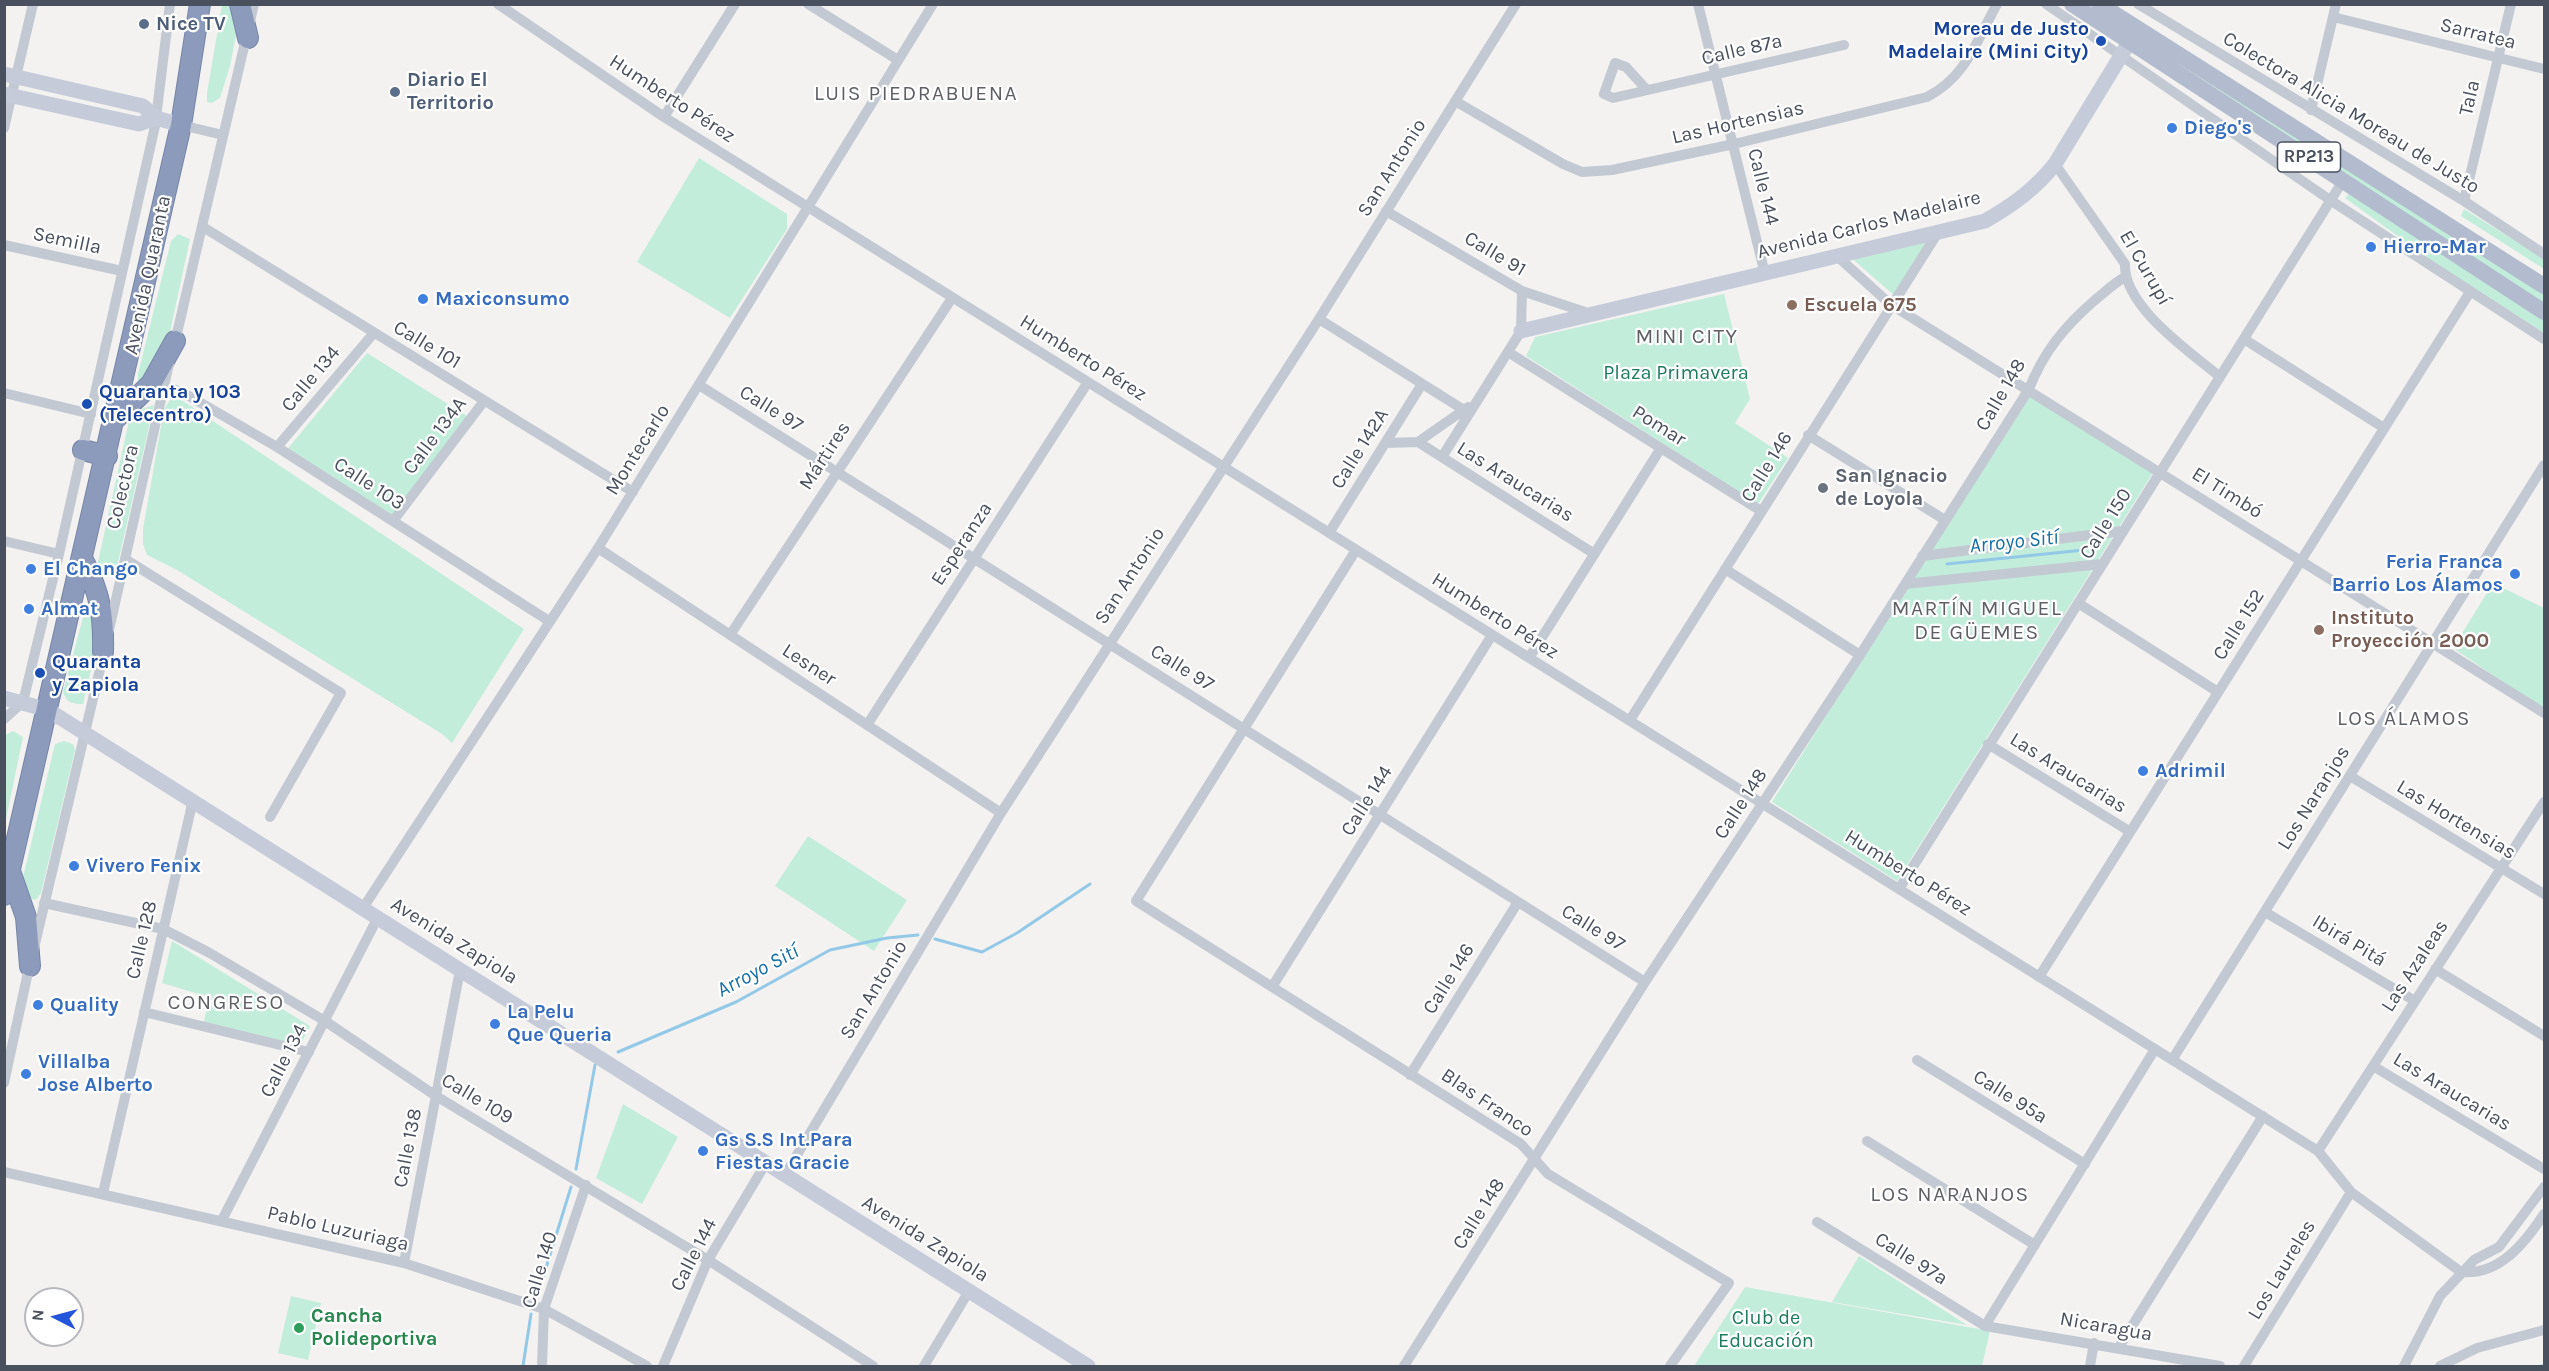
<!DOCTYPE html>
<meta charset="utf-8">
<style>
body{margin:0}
#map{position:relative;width:2549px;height:1371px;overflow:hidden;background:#f3f2f1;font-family:Karla,sans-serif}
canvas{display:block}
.frame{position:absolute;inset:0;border:6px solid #4a515e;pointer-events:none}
.north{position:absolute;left:24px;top:1287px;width:60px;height:60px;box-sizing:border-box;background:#fff;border:2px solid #b7b9bf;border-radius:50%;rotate:276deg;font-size:16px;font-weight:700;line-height:24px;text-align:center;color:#4a515e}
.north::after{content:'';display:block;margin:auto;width:21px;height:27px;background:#2455da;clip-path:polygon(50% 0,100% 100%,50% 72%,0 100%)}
</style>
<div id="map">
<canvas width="2549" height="1371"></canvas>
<div class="frame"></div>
<div class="north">N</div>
</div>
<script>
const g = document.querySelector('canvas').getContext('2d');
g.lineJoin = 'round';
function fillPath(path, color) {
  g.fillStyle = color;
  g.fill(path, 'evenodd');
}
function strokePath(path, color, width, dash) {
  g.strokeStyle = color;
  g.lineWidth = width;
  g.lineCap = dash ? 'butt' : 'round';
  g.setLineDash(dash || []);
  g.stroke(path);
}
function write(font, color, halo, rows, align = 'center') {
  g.font = font + ' Karla,sans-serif';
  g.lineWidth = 4.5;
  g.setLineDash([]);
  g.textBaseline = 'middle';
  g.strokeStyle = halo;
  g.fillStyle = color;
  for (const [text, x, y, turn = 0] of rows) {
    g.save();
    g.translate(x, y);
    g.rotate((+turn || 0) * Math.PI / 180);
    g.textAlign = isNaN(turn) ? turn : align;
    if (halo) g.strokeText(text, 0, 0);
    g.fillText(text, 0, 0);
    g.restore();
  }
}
const green = new Path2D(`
 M222 5H234L238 25 230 66 220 98 212 103 207 102V93Z
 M2159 51 2544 292V304Z
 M699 158 787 214V229L730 318 637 262Z
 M2349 194 2544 319V333L2432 261 2345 198Z
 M2464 209 2544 259V269L2461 216Z
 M178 234 190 239 167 346 157 366 138 383V374L171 241Z
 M1931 238 1896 297 1849 256Z
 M1724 294 1750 399 1735 423 1788 458 1758 504 1526 356 1535 337Z
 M367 353 467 416 393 524 285 452Z
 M2029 392 2154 471 1897 881 1772 802Z
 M172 397 183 401 524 629 452 743 442 734 177 570 147 555 143 544V529L164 409Z
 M154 405 116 571 108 577 102 575 98 562 129 421 142 409Z
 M2493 583 2544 608V710L2453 648Z
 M85 610H91L96 649 83 704C72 704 67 703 63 692Z
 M13 731 23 737 5 824V735Z
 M64 741 73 744 75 750 41 893 36 900 28 898 23 877 55 744Z
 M808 836 907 900 874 951 775 886Z
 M172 941 310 1026 300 1045 204 1022 209 997 162 983Z
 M623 1104 678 1137 642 1204 596 1178Z
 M1859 1256 1967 1325 1832 1302Z
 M1745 1287 1990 1331 1982 1366H1694Z
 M291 1296 321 1303 308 1360 278 1353Z`);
const stream = new Path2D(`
 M1947 564 2084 550
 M935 939 982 952 1017 933 1090 884
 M618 1052 736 1002 830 950 887 938 918 935
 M576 1169 595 1065
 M537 1297 571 1187
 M523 1366 531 1314
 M2541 1366H2544`);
const street = new Path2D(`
 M498 4 664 117 2318 1151 2351 1192 2461 1272C2499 1276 2525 1243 2544 1214
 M808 4 898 60
 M1698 4 1765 274
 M2046 4 2330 200 2544 339
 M2138 4 2464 201 2544 254
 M2333 17 2544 69
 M1647 90 1626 67 1615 63 1604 94 1613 98 1844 45
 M1455 101 1563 164 1582 172 1612 170 1734 144 1927 97C1966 77 1976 42 1997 4
 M2311 110 2336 4
 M664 117 735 4
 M181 125 223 135
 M4 128 33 4
 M2055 164 2125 264C2123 306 2189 351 2219 376
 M2464 201 2511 4
 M1386 211 1522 291 1591 314
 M203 227 633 492
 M4 245 122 271
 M1838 257 1890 304 2544 713
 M1319 319 1464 410
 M2244 339 2384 428
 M174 346 254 4
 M1508 352 1761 511
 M699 385 1645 982
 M164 386 182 392 277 447 549 621
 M4 393 91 414
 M1808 435 1945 520
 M1418 442 1593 553
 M1386 443 1418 442 1468 407
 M277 447 373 334
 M1442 457 1521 331 1522 291
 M393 521 484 401
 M1329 533 1422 384
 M4 541 59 554
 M598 548 1001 813
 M1356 550 1136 901 1521 1144 1548 1174 1729 1283 1670 1366
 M1922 556 2122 531
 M125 559 341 693 270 817
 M1725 569 1860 655
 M1905 584 2102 564
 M2078 603 2218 692
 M109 630 169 364
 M730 635 952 298
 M1529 658 1661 448
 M4 719 23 702 59 554 155 126 170 4
 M1630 720 1937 234
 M867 725 1088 382
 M1988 744 2129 831
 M2350 776 2544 894
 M1899 889 2344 179
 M44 903 163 929 208 952 325 1021 436 1096 708 1260 873 1366
 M363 908 598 548 933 4
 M2265 912 2415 1001
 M34 948 105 648
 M2435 969 2544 1036
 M2039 977 2470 292
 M1272 987 1492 635
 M144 1012 309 1052
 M1917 1060 2085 1164
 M2172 1060 2544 465
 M2373 1066 2544 1169
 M1410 1075 1518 902
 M4 1083 30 963
 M1867 1141 2035 1245
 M2318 1151 2544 802
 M4 1172 404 1263 544 1309 647 1366
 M785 1175 1001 813 1319 319 1516 4
 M103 1193 193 800
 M222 1220 378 917
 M1817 1222 1985 1326 2220 1366
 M404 1263 460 970
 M1985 1326 2155 1049
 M2119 1347 2263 1116
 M542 1366 544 1309 586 1185
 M663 1366 708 1260 766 1163
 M924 1366 969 1291
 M1404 1366 1645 982 1860 655 2029 389C2044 351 2065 326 2095 300 2105 292 2114 283 2125 277
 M2090 1366 2094 1343
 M2244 1366 2351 1192
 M2404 1366 2440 1296 2474 1260 2499 1247 2544 1187
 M2440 1366 2477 1348 2544 1330`);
const secondary = new Path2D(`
 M4 74 143 106 156 118 181 125
 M4 94 139 124 156 118
 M1521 331 1985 221C2013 205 2035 189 2055 164L2136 31
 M4 698 48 710 1088 1366`);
const primary = new Path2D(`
 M2072 4 2544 312
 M2099 4 2544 286`);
const highway = new Path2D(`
 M240 4 248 38
 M116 418 151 384 175 341
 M83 450 107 456
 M83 560C100 593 104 615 103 652
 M10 871 26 917 30 966
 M4 895 181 125 200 4`);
const markers = [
 [144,24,6,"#5c6f8a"],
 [2101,41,6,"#1a4fb4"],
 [395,92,6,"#5c6f8a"],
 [2172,128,6,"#3f7fe0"],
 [2371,247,6,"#3f7fe0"],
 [423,299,6,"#3f7fe0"],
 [1792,305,6,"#8d6e63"],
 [87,404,6,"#1a4fb4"],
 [1823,488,6,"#6b7280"],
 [31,569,6,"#3f7fe0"],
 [2515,574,6,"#3f7fe0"],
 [29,609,6,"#3f7fe0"],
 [2319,630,6,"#8d6e63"],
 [40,673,6,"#1a4fb4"],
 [2143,771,6,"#3f7fe0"],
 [74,866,6,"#3f7fe0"],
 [38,1005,6,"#3f7fe0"],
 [495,1024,6,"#3f7fe0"],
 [26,1074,6,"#3f7fe0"],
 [703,1151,6,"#3f7fe0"],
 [299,1328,6,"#2e9e5b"]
];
const shields = [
 [2309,157,63]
];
const shieldNames = [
 ["RP213",2309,157]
];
const serviceNames = [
 ["Nice TV",156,24],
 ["Diario El",407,80],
 ["Territorio",407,103]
];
const transitNames = [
 ["Moreau de Justo",2089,29,"right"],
 ["Madelaire (Mini City)",2089,52,"right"],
 ["Quaranta y 103",99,392],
 ["(Telecentro)",99,415],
 ["Quaranta",52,662],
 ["y Zapiola",52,685]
];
const streetNames = [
 ["Sarratea",2478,34,14],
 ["Calle 87a",1742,50,-13],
 ["Tala",2470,98,-77],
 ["Humberto Pérez",672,99,33],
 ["Colectora Alicia Moreau de Justo",2351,113,31],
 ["Las Hortensias",1738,123,-13],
 ["San Antonio",1392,168,-58],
 ["Calle 144",1763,187,76],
 ["Avenida Carlos Madelaire",1869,225,-14],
 ["Semilla",67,241,12],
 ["Calle 91",1495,254,31],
 ["El Curupí",2145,268,60],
 ["Avenida Quaranta",148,275,-78],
 ["Calle 101",427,345,31],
 ["Humberto Pérez",1083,358,32],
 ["Calle 134",311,379,-50],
 ["Calle 148",2001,395,-60],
 ["Calle 97",771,409,32],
 ["Pomar",1659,426,32],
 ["Calle 134A",435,436,-53],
 ["Calle 142A",1360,449,-58],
 ["Montecarlo",638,450,-58],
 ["Mártires",825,456,-57],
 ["Calle 146",1767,467,-58],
 ["Las Araucarias",1515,482,32],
 ["Calle 103",369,484,33],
 ["Colectora",123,487,-77],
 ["El Timbó",2227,493,32],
 ["Calle 150",2106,524,-58],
 ["Esperanza",962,544,-57],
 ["San Antonio",1130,576,-57],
 ["Humberto Pérez",1495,616,32],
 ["Calle 152",2239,625,-58],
 ["Lesner",809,665,33],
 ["Calle 97",1182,668,32],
 ["Las Araucarias",2068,773,32],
 ["Los Naranjos",2314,798,-58],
 ["Calle 144",1367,801,-58],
 ["Calle 148",1741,804,-57],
 ["Las Hortensias",2456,820,31],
 ["Humberto Pérez",1908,873,32],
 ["Calle 97",1593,928,32],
 ["Calle 128",142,940,-77],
 ["Avenida Zapiola",454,941,32],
 ["Ibirá Pitá",2349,941,31],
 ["Las Azaleas",2415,966,-57],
 ["Calle 146",1449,979,-58],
 ["San Antonio",874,990,-59],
 ["Calle 134",284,1061,-63],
 ["Las Araucarias",2452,1092,31],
 ["Calle 95a",2010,1097,32],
 ["Calle 109",477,1099,31],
 ["Blas Franco",1487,1103,34],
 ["Calle 138",408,1148,-79],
 ["Calle 148",1479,1214,-58],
 ["Pablo Luzuriaga",338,1229,13],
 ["Avenida Zapiola",925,1239,32],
 ["Calle 144",694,1255,-63],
 ["Calle 97a",1911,1259,32],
 ["Calle 140",540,1270,-73],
 ["Los Laureles",2282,1270,-59],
 ["Nicaragua",2106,1327,10]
];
const shopNames = [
 ["Diego's",2184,128],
 ["Hierro-Mar",2383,247],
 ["Maxiconsumo",435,299],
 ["Feria Franca",2503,562,"right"],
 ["Barrio Los Álamos",2503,585,"right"],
 ["El Chango",43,569],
 ["Almat",41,609],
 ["Adrimil",2155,771],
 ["Vivero Fenix",86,866],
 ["Quality",50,1005],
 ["La Pelu",507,1012],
 ["Que Queria",507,1035],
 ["Villalba",38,1062],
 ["Jose Alberto",38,1085],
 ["Gs S.S Int.Para",715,1140],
 ["Fiestas Gracie",715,1163]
];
const educationNames = [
 ["Escuela 675",1804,305],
 ["Instituto",2331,618],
 ["Proyección 2000",2331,641]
];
const parkNames = [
 ["Plaza Primavera",1676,373],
 ["Club de",1766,1318],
 ["Educación",1766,1341]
];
const worshipNames = [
 ["San Ignacio",1835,476],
 ["de Loyola",1835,499]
];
const leisureNames = [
 ["Cancha",311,1316],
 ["Polideportiva",311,1339]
];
const neighbourhoodNames = [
 ["LUIS PIEDRABUENA",916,94],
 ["MINI CITY",1687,337],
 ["MARTÍN MIGUEL",1977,609],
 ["DE GÜEMES",1977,633],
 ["LOS ÁLAMOS",2404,719],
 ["CONGRESO",226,1003],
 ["LOS NARANJOS",1950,1195]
];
const waterNames = [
 ["Arroyo Sití",2014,542,-6],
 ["Arroyo Sití",758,971,-28]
];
fillPath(green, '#c3eddb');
strokePath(stream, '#93c8e7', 3);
strokePath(highway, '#7786a8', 22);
strokePath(street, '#c3c9d2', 10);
strokePath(secondary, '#c5cbd8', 15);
strokePath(primary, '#b3bcce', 16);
strokePath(highway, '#8c9bbc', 20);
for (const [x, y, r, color] of markers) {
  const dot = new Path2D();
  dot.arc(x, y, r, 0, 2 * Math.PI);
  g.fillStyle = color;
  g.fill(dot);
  strokePath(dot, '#fff', 2);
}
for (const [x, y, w] of shields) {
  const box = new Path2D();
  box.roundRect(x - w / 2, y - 15, w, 30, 4.5);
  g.fillStyle = '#fff';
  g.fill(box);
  strokePath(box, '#4a515e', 1.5);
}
write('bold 18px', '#4a515e', null, shieldNames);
write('bold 20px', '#4e5e75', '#fff', serviceNames, 'left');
write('bold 20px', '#164399', '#fff', transitNames, 'left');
write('20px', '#4a515e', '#fff', streetNames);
write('bold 20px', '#366cbe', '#fff', shopNames, 'left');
write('bold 20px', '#785e54', '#fff', educationNames, 'left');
write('20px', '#1d7c5d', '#fff', parkNames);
write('bold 20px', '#5b616d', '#fff', worshipNames, 'left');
write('bold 20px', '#27864d', '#fff', leisureNames, 'left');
g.letterSpacing = '1.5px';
write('21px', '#5e6066', '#fff', neighbourhoodNames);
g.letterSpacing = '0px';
write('italic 21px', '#156fa5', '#fff', waterNames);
</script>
